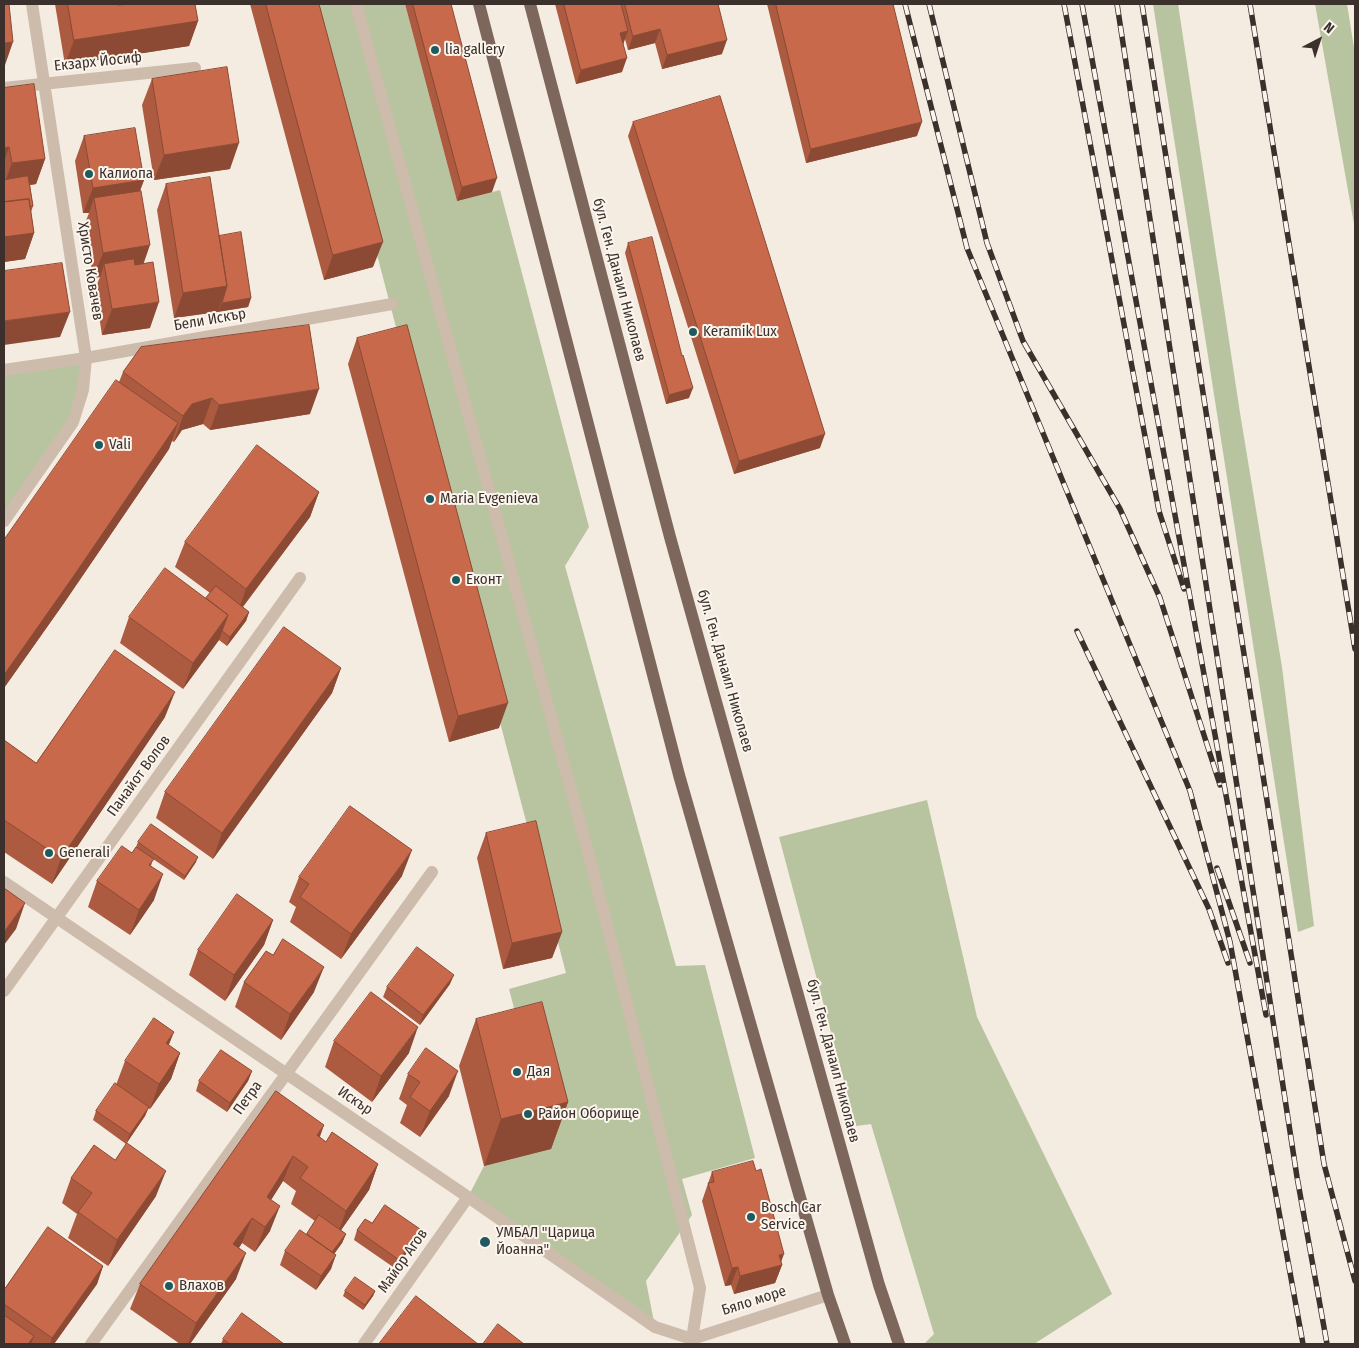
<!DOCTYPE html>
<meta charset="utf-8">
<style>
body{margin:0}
#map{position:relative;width:1359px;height:1348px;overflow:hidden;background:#f4ebe1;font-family:"Fira Sans Condensed",sans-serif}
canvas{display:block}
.frame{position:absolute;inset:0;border:5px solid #3b302b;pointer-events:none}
.north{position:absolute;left:1294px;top:15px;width:50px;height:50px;-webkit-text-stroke:4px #fbf5ee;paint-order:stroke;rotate:40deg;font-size:14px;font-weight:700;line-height:20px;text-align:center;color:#3b302b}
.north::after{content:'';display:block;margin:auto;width:18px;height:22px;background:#3b302b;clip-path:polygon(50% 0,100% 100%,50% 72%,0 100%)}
</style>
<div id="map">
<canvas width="1359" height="1348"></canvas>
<div class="frame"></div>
<div class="north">N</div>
</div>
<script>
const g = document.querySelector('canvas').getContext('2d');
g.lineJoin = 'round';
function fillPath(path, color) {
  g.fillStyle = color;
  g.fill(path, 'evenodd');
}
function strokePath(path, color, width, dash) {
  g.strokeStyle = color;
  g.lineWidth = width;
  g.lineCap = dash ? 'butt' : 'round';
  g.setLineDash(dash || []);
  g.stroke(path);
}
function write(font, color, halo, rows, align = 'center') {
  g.font = font + ' "Fira Sans Condensed",sans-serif';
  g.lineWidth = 4;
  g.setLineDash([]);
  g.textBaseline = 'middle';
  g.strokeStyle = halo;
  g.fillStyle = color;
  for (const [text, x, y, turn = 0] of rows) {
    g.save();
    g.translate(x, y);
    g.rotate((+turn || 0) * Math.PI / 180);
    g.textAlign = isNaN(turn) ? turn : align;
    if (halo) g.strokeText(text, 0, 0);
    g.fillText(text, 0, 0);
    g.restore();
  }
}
const green = new Path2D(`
 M311 4H405L457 201 500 190 589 527 565 566 676 966 705 965 755 1158 682 1179 692 1215 646 1281 655 1327 468 1197 484 1166 551 1149 509 989 566 973Z
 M1153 4H1178L1240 413 1282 667 1314 926 1298 932Z
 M1315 4H1347L1355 54V230Z
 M85 359 71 420 4 518V370Z
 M927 800 977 1017 1112 1294 1034 1344H924L934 1334 871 1124 856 1126 779 837Z`);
const street = new Path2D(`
 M356 4 591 863 700 1288 692 1339
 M4 88 195 68
 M4 370 86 358 392 304
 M4 521 73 422 83 390 86 358 32 4
 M4 882 468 1197 655 1327 692 1339
 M4 991 300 578
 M692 1339 828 1295
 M91 1344 432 872
 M364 1344 468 1197`);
const primary = new Path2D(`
 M479 4 679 775 828 1295 845 1344
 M530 4 670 537 879 1285 899 1344`);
const rail = new Path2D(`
 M905 4 967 248 1190 791 1230 942 1303 1344
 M929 4 987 243 1023 341 1120 509 1160 598 1220 785
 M1064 4 1159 511 1184 589
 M1082 4 1266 1015
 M1117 4 1297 1177 1327 1344
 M1142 4 1324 1164 1355 1281
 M1250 4 1355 649
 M1077 631 1209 909 1228 963
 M1217 868 1250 963`);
const wall = new Path2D(`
 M55 4H118V5L198 21 189 46 65 65Z
 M250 4H319L373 267 324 280Z
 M405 4H451L492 192 457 201Z
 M555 4H718L722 54 662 69 655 43 628 50 625 39 623 45 622 72 576 84Z
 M767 4H893L917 136 806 163Z
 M152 79 230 169 154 180 142 105Z
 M4 88 45 159 36 184 30 185 33 206 31 212 34 233 25 259 4 262Z
 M633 122 820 448 734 474 628 136Z
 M84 136 144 180 140 191 143 264 150 328 102 335 95 289 100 277 93 278 85 223 89 213H83L75 161Z
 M166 184 219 236 251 298 248 307 174 318 157 210Z
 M628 243 689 398 666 404 625 253Z
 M357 338 499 728 449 742 348 364Z
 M123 372 310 414 210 430 203 424 182 430 174 442 172 441 169 449 64 603 4 688V540L119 382Z
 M319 492 310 517 243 607 249 612 246 621 227 646 219 640 183 689 120 643 129 617 206 598 210 593 175 567 185 542Z
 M341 668 332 693 213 859 156 818 165 792Z
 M165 717 52 884 4 852V740L36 763Z
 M486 833 562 932 552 958 503 969 477 858Z
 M138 842 196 862 184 880 153 859 151 866 154 900 130 935 88 907 97 881 132 853 136 847Z
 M402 876 341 959 290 922 296 907 289 902 299 877Z
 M273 920 264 945 225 1001 189 975 198 950Z
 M273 955 314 992 281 1040 235 1007 244 982Z
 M450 984 420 1025 383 997 387 987Z
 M476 1019 568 1102 551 1149 484 1166 459 1066Z
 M334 1041 409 1053 372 1102 325 1067Z
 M169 1045 180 1053 171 1079 150 1109 148 1108 145 1116 126 1144 93 1120 96 1111 116 1085 125 1061Z
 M252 1071 248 1081 227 1112 196 1091 199 1081Z
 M408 1074 449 1096 420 1137 400 1123 407 1105 399 1099Z
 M276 1091 320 1137 326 1142 378 1164 369 1190 341 1230 346 1234 342 1243 334 1254 331 1269 316 1290 280 1265 285 1251 306 1235 315 1221 291 1204 296 1191 283 1181 271 1200 270 1231 255 1252 242 1243 239 1248 236 1279 190 1344H180L130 1309 140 1284Z
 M712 1172 781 1263 782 1265 775 1283 734 1294 731 1285 725 1286 702 1201Z
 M71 1178 156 1196 108 1266 68 1238 77 1214 62 1203Z
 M372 1223 416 1239 396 1269 354 1240 357 1230Z
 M103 1266 97 1284 54 1344H4V1286L5 1288Z
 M345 1291H375L373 1296 363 1310 343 1296Z
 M223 1339 284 1344H221Z`);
const shadedWall = new Path2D(`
 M198 21 189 46 65 65 74 40Z
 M660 29 655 43 628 50 633 36Z
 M628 31 623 44 615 47 620 33Z
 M727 40 722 54 662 69 667 55Z
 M13 42 4 68V43Z
 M627 58 622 72 576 84 581 70Z
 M922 122 917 136 806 163 811 149Z
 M239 143 230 169 154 180 164 155Z
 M9 147 4 162V148Z
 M45 159 36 184 4 189V185L12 163Z
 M497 178 492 192 457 201 462 187Z
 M144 180 134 206 94 198 89 213H83L93 188Z
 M34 233 25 259 4 262V237Z
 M383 242 373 267 324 280 333 255Z
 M150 245 141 271 104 264 100 277 93 278 103 253Z
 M227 286 218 312 174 318 183 293Z
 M251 298 248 307 218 312 222 303Z
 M159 302 150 328 102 335 112 309Z
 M70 312 60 337 4 345V321Z
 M693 388 689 398 666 404 669 395Z
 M319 389 310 414 210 430 219 405Z
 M212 398 203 424 182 430 174 442 183 416 192 404Z
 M178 423 169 449 64 603 4 688V675Z
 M825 434 820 448 734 474 739 461Z
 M319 492 310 517 237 614 246 589Z
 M249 612 246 621 227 646 230 637Z
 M228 615 219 640 183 689 193 663Z
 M341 668 332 693 213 859 222 833Z
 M175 692 165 717 52 884 61 858Z
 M508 703 499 728 449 742 458 716Z
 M412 850 402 876 341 959 351 934Z
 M198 857 196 862 184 880 185 876Z
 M163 874 154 900 130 935 139 910Z
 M25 903 16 929 4 945V932Z
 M273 920 264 945 225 1001 234 975Z
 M562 932 552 958 503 969 512 943Z
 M324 967 314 992 281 1040 290 1014Z
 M454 975 450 984 420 1025 423 1015Z
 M418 1027 409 1053 372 1102 381 1076Z
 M174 1032 164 1057 166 1043Z
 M180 1053 171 1079 150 1109 159 1084Z
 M252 1071 248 1081 227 1112 230 1103Z
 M458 1071 449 1096 420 1137 430 1111Z
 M568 1102 551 1149 484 1166 501 1119Z
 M149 1107 145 1116 126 1144 130 1134Z
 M324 1125 315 1151 317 1135Z
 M293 1156 283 1181 257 1222 267 1197Z
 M378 1164 369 1190 337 1236 346 1211Z
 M166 1171 156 1196 108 1266 117 1240Z
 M280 1206 270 1231 255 1252 265 1227Z
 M252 1218 242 1243 224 1270 233 1244Z
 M420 1229 416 1239 396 1269 399 1260Z
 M346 1234 342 1243 329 1261 332 1252Z
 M246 1253 236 1279 190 1344H188L196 1323Z
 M784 1254 780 1265H782L775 1283 734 1294 740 1276 779 1255Z
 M336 1255 331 1269 316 1290 321 1276Z
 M103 1266 97 1284 54 1344H50L52 1338Z
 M738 1267 731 1285 725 1286 732 1268Z
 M375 1291 373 1296 363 1310 365 1305Z
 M34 1336 31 1344H28Z`);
const building = new Path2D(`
 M4 4H9L13 42 4 43Z
 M68 4H118V5L130 4H195L198 21 74 40Z
 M266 4H319L383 242 333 255Z
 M413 4H451L497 178 462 187Z
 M564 4H621L628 31 620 33 627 58 581 70Z
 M625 4H718L727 40 667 55 660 29 633 36Z
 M776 4H893L922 122 811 149Z
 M227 67 239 143 164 155 152 79Z
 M34 84 45 159 12 163 9 147 4 148V88Z
 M720 96 825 434 739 461 633 122Z
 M135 128 144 180 93 188 84 136Z
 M28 176 33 206 30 207 29 199 4 202V180Z
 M210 177 227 286 183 293 166 184Z
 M141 191 150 245 103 253 94 198Z
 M29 199 34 233 4 237V202Z
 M241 232 251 298 222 303 227 286 219 236Z
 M652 237 682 356 683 355 693 388 669 395 628 243Z
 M134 259 135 265 153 262 159 302 112 309 104 264Z
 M62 263 70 312 4 321V271Z
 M309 325 319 389 219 405 212 398 192 404 183 416 123 372 141 347Z
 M407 325 508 703 458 716 357 338Z
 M116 380 178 423 73 577 4 675V540Z
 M257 445 319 492 246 589 185 542Z
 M165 568 228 615 193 663 129 617Z
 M216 586 249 612 230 637 222 631 228 615 206 598Z
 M284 627 341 668 222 833 165 792Z
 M115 650 175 692 61 858 4 820V740L36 763Z
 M350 806 412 850 351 934 300 897 309 884 299 877Z
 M536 821 562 932 512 943 486 833Z
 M151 824 198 857 185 876 138 842Z
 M122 846 132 853 136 847 154 859 149 865 163 874 139 910 97 881Z
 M4 888 25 903 4 932Z
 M237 894 273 920 234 975 198 950Z
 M283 939 324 967 290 1014 244 982 266 951 273 955Z
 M417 947 454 975 423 1015 387 987Z
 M371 992 418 1027 381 1076 334 1041Z
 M542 1002 568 1102 501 1119 476 1019Z
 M154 1018 174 1032 166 1043 180 1053 159 1084 125 1061Z
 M426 1048 458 1071 430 1111 410 1097 420 1082 408 1074Z
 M221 1050 252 1071 230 1103 199 1081Z
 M115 1083 149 1107 130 1134 96 1111Z
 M276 1091 324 1125 317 1135 326 1142 332 1132 378 1164 346 1211 300 1178 308 1167 293 1156 267 1197 280 1206 265 1227 252 1218 233 1244 246 1253 196 1323 140 1284Z
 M127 1143 166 1171 117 1240 78 1212 92 1193 71 1178 94 1145 115 1160Z
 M753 1161 756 1171 761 1169 784 1254 779 1255 782 1265 740 1276 738 1267 732 1268 708 1183 714 1182 712 1172Z
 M385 1205 420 1229 399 1260 357 1230 365 1219 372 1223Z
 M319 1215 346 1234 332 1252 307 1234Z
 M48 1227 103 1266 52 1338 4 1304V1286L5 1288Z
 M300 1230 336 1255 321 1276 285 1251Z
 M355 1277 375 1291 365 1305 345 1291Z
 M416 1296 478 1344H379Z
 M242 1313 284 1344H230L223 1339Z
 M4 1315 34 1336 28 1344H4Z
 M498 1324 524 1344H483Z`);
const markers = [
 [435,50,5,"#1f5a5e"],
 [89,174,5,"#1f5a5e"],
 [693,332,5,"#1f5a5e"],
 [99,445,5,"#1f5a5e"],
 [430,499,5,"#1f5a5e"],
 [456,580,5,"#1f5a5e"],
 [49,853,5,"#1f5a5e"],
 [517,1072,5,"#1f5a5e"],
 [528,1114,5,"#1f5a5e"],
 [751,1217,5,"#1f5a5e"],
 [485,1242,6,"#1f5a5e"],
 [169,1286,5,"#1f5a5e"]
];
const poiNames = [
 ["lia gallery",445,50],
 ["Калиопа",99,174],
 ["Keramik Lux",703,332],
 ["Vali",109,445],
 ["Maria Evgenieva",440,499],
 ["Еконт",466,580],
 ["Generali",59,853],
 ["Дая",527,1072],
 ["Район Оборище",538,1114],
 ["Bosch Car",761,1208],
 ["Service",761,1225],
 ["УМБАЛ \"Царица",496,1233],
 ["Йоанна\"",496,1250],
 ["Влахов",179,1286]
];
const streetNames = [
 ["Екзарх Йосиф",98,62,-6],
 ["Христо Ковачев",90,271,81],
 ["бул. Ген. Данаил Николаев",619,280,75],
 ["Бели Искър",210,320,-10],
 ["бул. Ген. Данаил Николаев",725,671,74],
 ["Панайот Волов",139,776,-54],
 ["бул. Ген. Данаил Николаев",833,1061,75],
 ["Петра",248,1098,-54],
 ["Искър",355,1101,34],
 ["Майор Агов",403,1261,-55],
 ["Бяло море",754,1301,-18]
];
fillPath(green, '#b8c4a0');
strokePath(street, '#cdbbac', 12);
strokePath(primary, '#7d675c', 12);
strokePath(rail, '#3b302b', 5.5);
strokePath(rail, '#fbf5ee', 4, [11]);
fillPath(wall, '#ac5a40');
fillPath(shadedWall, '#8c4a34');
fillPath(building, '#c8694b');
strokePath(building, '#8c4a34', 1);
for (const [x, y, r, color] of markers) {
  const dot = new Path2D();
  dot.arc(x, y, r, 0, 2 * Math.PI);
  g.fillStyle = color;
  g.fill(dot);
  strokePath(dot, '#fbf5ee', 2);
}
write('15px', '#3b302b', '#fbf5ee', poiNames, 'left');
write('15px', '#3b302b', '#fbf5ee', streetNames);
</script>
